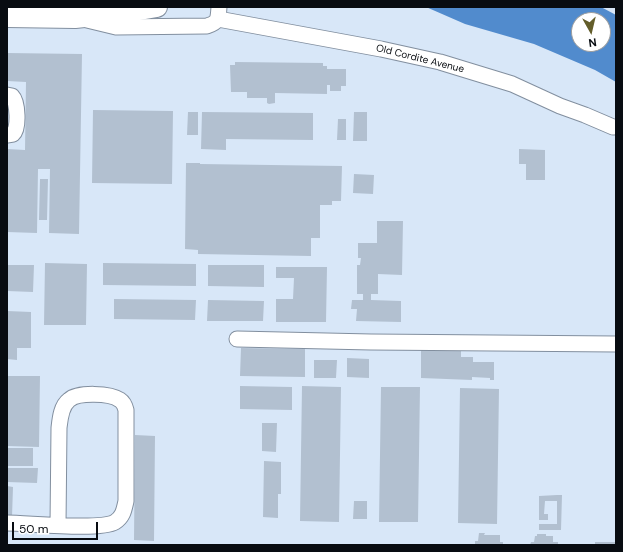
<!DOCTYPE html>
<style>
body{margin:0}
#map{position:relative;width:623px;height:552px;overflow:hidden;background:#d8e7f8;font-family:"DM Sans",sans-serif}
canvas{display:block}
.frame{position:absolute;inset:0;border:8px solid #080c11;pointer-events:none}
.north{position:absolute;left:571px;top:12px;width:40px;height:40px;box-sizing:border-box;background:#fff;border:1px solid #9c9ea0;border-radius:50%;rotate:172deg;font-size:11px;font-weight:700;line-height:16px;text-align:center;color:#080c11}
.north::after{content:'';display:block;margin:auto;width:14px;height:18px;background:#635d2a;clip-path:polygon(50% 0,100% 100%,50% 72%,0 100%)}
.scale{position:absolute;left:12px;top:522px;width:86px;height:18px;box-sizing:border-box;border:2px solid #080c11;border-top:0;padding-left:5px;font-size:12px;line-height:14px;white-space:nowrap;color:#080c11;-webkit-text-stroke:3px #fff;paint-order:stroke}
</style>
<div id="map">
<canvas width="623" height="552"></canvas>
<div class="frame"></div>
<div class="north">N</div>
<div class="scale">50 m</div>
</div>
<script>
const g = document.querySelector('canvas').getContext('2d');
g.lineJoin = 'round';
function fillPath(path, color) {
  g.fillStyle = color;
  g.fill(path, 'evenodd');
}
function strokePath(path, color, width, dash) {
  g.strokeStyle = color;
  g.lineWidth = width;
  g.lineCap = dash ? 'butt' : 'round';
  g.setLineDash(dash || []);
  g.stroke(path);
}
function write(font, color, halo, rows, align = 'center') {
  g.font = font + ' "DM Sans",sans-serif';
  g.lineWidth = 3.5;
  g.setLineDash([]);
  g.textBaseline = 'middle';
  g.strokeStyle = halo;
  g.fillStyle = color;
  for (const [text, x, y, turn = 0] of rows) {
    g.save();
    g.translate(x, y);
    g.rotate((+turn || 0) * Math.PI / 180);
    g.textAlign = isNaN(turn) ? turn : align;
    if (halo) g.strokeText(text, 0, 0);
    g.fillText(text, 0, 0);
    g.restore();
  }
}
const water = new Path2D(`
 M426 7H601L616 15V82L595 70 534 44 465 24ZM579 20H603V44H579Z`);
const building = new Path2D(`
 M7 53 82 54 79 234 49 233 50 169H38L37 233 7 232V149L25 150 26 82 7 81Z
 M235 62 323 63V66H327V69H346V86H341V91H330V85H327V94L275 93V103L269 104 267 103V98H247V92H231L230 65H235Z
 M93 110 173 111 172 184 92 183Z
 M188 112H198V135H187Z
 M202 112 313 113V140L226 139V150L201 149Z
 M354 112H367V141H353Z
 M338 119H346V140H337Z
 M519 149 545 150V180H526V164H519Z
 M186 163H200V164L342 166 341 201H332V205H320V238H311V256L198 254V250L185 249Z
 M354 174 374 175 373 194 353 193Z
 M40 179H48L47 220H39Z
 M377 221H403L402 275 378 274V294H371V300L401 301V322L356 321 357 309H351L352 300H363V294H357V265H360L361 258H358V243H377Z
 M45 263 87 264 86 325H44Z
 M103 263 196 264V286L103 285Z
 M7 265H34L33 292 7 291Z
 M208 265H264V287L208 286Z
 M276 267H327L326 322H276V299H293L294 278H276Z
 M114 299 196 300 195 320 114 319Z
 M208 300 264 301 263 321H207Z
 M7 311 31 312V348H17V360L7 359Z
 M241 348 305 349V377L240 376Z
 M421 350 461 351V357H473V362H494V380H490V378L472 377V380L421 378Z
 M347 358 369 359V378L347 377Z
 M314 360H337L336 378H314Z
 M7 376H40L39 447 7 446Z
 M240 386 292 387V410L240 409Z
 M302 386 341 387 339 522 300 521Z
 M381 387H420L418 522H379Z
 M460 388 499 389 497 524 458 523Z
 M262 423H277L276 452 262 451Z
 M135 435 155 436 154 541 134 540Z
 M7 448H33V466H7Z
 M264 461 281 462V494H278V518L263 517Z
 M7 468H38L37 483 7 482Z
 M7 486 13 487 12 517H7Z
 M557 495H562L561 530H539V524H557V501H545L544 514H548V520H539V496Z
 M354 501H367V519H353Z
 M479 533H485L484 535H500V542H503V545H475V541H478Z
 M537 534H546V536H553V542H558V545H530L531 542H534L535 536H537Z
 M595 542H616V545H595Z`);
const minor = new Path2D(`
 M218 19 381 49 440 62 512 84 560 106 585 115 613 127
 M87 20 116 27 207 26C219 22 218 19 219 7
 M7 95 12 96C18 102 19 129 13 134L7 135
 M237 339 371 342 616 344
 M7 523C28 523 100 531 115 522 123 517 124 510 126 501V410C125 406 123 402 120 400 110 393 78 392 69 400 61 406 60 419 59 428L58 525`);
const major = new Path2D(`
 M7 17 75 18 122 13 157 7`);
const streetNames = [
 ["Old Cordite Avenue",420,59,14]
];
fillPath(water, '#518bcd');
fillPath(building, '#b2c0d0');
strokePath(minor, '#828f9f', 17);
strokePath(major, '#828f9f', 22);
strokePath(minor, '#fff', 15);
strokePath(major, '#fff', 20);
write('10px', '#080c11', '#fff', streetNames);
</script>
